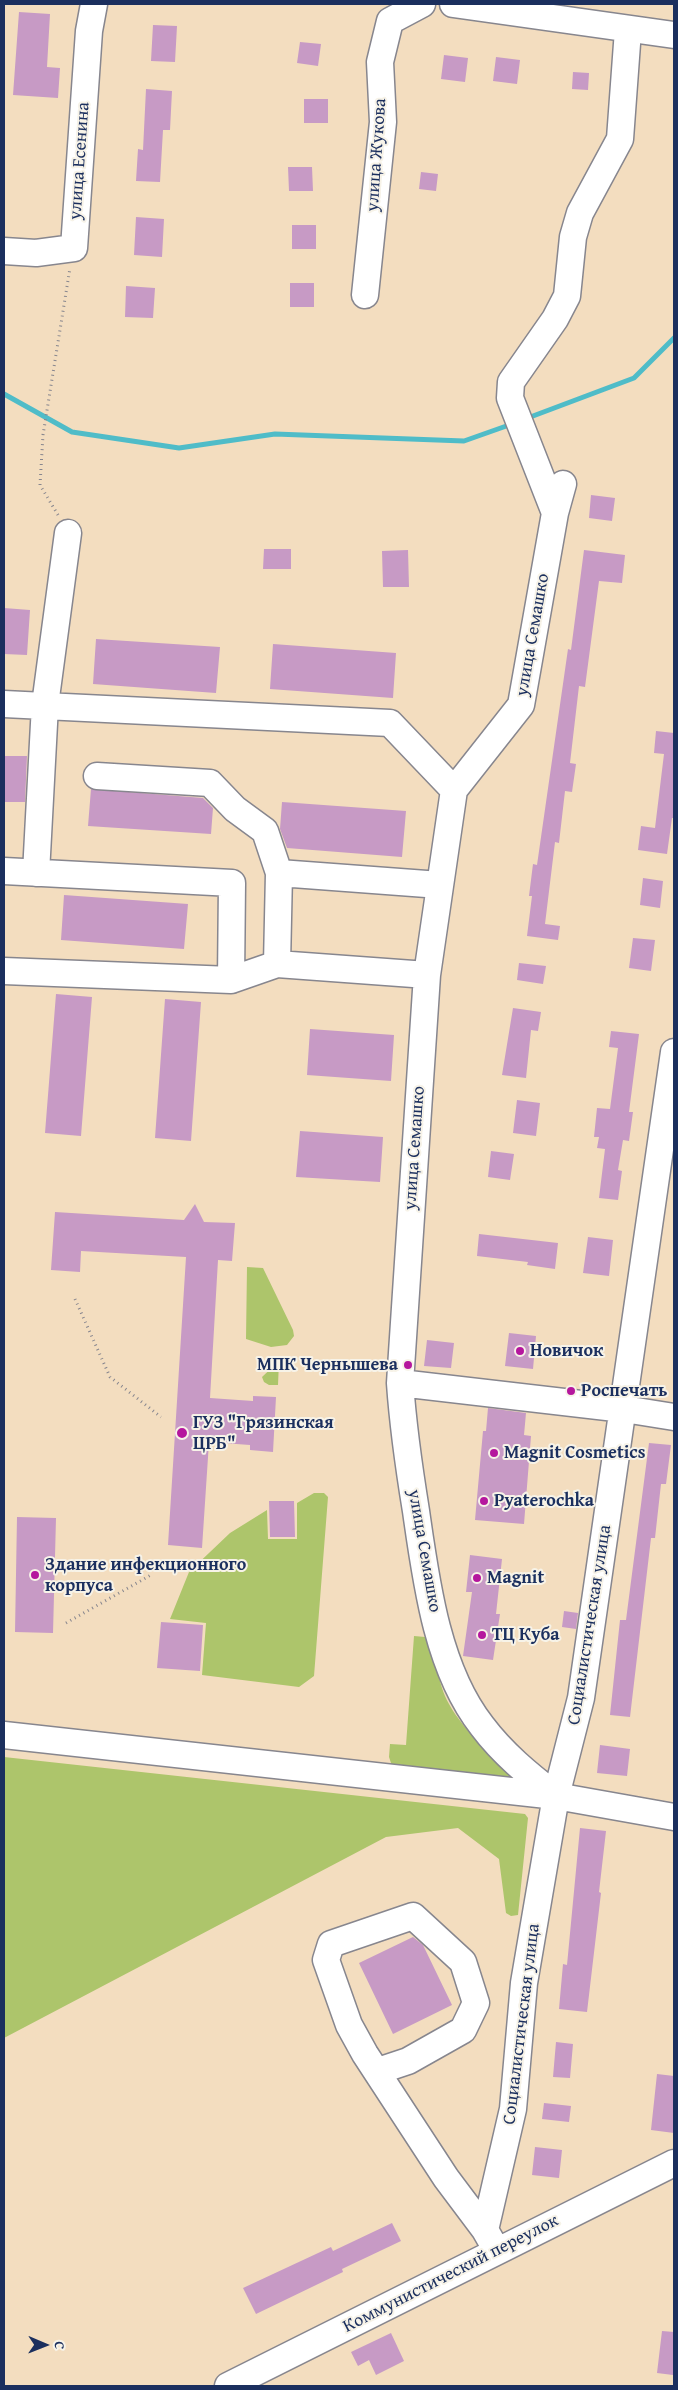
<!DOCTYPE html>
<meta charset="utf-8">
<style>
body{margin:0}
#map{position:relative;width:678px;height:2390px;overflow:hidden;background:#f3ddbf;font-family:"Gentium Book Plus",serif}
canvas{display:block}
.frame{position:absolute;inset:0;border:5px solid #1b2f5e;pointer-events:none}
.north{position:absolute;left:20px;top:2320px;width:50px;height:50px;-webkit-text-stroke:4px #f7f3e8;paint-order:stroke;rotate:91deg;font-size:14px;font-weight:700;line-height:20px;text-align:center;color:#1b2f5e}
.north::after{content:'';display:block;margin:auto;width:18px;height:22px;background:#1b2f5e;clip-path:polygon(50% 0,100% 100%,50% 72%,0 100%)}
</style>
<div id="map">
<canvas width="678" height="2390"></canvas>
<div class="frame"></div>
<div class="north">С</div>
</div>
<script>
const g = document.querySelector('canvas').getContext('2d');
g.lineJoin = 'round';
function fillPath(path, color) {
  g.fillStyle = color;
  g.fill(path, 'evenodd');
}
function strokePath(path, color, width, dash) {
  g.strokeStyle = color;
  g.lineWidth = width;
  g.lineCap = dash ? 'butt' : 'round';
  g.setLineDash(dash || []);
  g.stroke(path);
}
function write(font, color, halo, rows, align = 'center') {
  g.font = font + ' "Gentium Book Plus",serif';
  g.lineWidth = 4;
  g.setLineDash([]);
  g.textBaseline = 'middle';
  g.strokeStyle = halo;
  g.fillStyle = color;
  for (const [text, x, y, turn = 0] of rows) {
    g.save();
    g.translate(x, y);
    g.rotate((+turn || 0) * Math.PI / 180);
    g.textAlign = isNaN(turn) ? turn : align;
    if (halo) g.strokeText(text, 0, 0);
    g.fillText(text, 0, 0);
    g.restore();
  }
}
const green = new Path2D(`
 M247 1267 263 1268 293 1330 294 1336 287 1345 271 1347 246 1339Z
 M279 1361 278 1385H269L264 1382 262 1377Z
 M314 1493H324L328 1497 314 1676 299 1687 202 1675 206 1623 170 1619 189 1572 230 1533 267 1510 268 1539H297V1503Z
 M414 1636 425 1637 429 1642C438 1660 437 1683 449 1704 465 1733 495 1757 519 1781L392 1766 389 1757 390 1744 406 1745Z
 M4 1757 525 1814 528 1818 518 1915 511 1916 506 1913 499 1859 458 1828 386 1837 4 2038Z`);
const stream = new Path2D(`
 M4 394 72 432 179 448 275 434 464 441 512 424
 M525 419 634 378 674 338`);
const building = new Path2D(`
 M19 12 50 14 47 67 60 68 58 98 13 95Z
 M153 25 177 26 175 62 151 61Z
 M300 42 321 44 318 66 297 63Z
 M444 55 468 58 465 82 441 79Z
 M496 57 520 60 517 84 493 81Z
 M573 72 589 73 588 90 572 89Z
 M146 89 172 91 170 130H163L160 182 136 181 138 149 143 150Z
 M304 99H328V123H304Z
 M288 167H312L313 191H289Z
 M421 172 438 174 436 191 419 189Z
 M136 217 164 219 162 257 134 255Z
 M292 225H316V249H292Z
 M290 283H314V307H290Z
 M126 286 155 288 153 318 125 317Z
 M591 495 615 498 612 521 589 518Z
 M264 549H291V569H263Z
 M408 550 409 587H383L382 551Z
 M584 550 625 555 622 583 599 581 585 687 579 686 570 763 576 764 572 792 565 791 559 843 555 842 545 924 560 926 558 940 527 936 532 896H529L533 864 537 865 568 649 571 650Z
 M4 608 30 610 27 655 4 654Z
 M96 639 220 647 216 693 93 684Z
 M273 644 396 653 393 698 270 689Z
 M656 731 674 733V818H672L667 854 638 850 641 826 655 828 664 754 654 753Z
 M4 756H27L25 802H4Z
 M91 789 203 798 213 808 211 834 88 826Z
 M282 802 406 811 402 857 287 848 280 829Z
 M643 878 663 881 660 908 640 905Z
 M64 895 188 904 184 949 61 940Z
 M633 938 655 940 651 971 629 968Z
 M519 963 546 966 543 984 517 980Z
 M56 994 92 997 81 1136 45 1133Z
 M165 999 201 1002 191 1141 155 1138Z
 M513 1008 541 1012 538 1031 531 1030 526 1078 502 1075Z
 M310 1029 394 1035 391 1081 307 1075Z
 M611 1031 639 1034 629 1112H633L629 1141 623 1140 618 1170 622 1171 618 1200 599 1198 605 1149 597 1148 599 1137H594L597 1108 610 1109 618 1048 609 1047Z
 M517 1100 540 1103 536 1136 513 1133Z
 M300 1131 383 1137 380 1182 296 1177Z
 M491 1151 514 1154 510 1180 488 1177Z
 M195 1204 204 1222 235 1223 232 1261 218 1260 210 1398 253 1401V1396L276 1397 273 1452 250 1450V1445L209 1442 202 1548 168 1545 186 1257 81 1251 80 1272 51 1270 55 1212 184 1220Z
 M479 1234 558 1243 555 1269 527 1265 528 1262 477 1256Z
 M588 1237 613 1240 609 1276 583 1273Z
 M509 1333 536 1336 533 1369 505 1366Z
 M427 1340 454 1343 451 1368 424 1366Z
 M488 1408 526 1413 524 1435 531 1436 524 1524 475 1520 483 1431H486Z
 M649 1443 671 1445 666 1484H661L655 1538H651L630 1717 610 1715 620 1620H626Z
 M269 1501H294L295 1537H270Z
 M17 1517 56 1518 53 1633 15 1632Z
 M470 1555 502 1559 496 1614H500L493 1660 463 1656 472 1592H466Z
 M564 1611 578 1613 576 1629 562 1627Z
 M161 1622 203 1625 200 1671 157 1668Z
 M600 1745 630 1749 627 1776 597 1773Z
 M580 1828 606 1831 599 1892 601 1893 587 2012 559 2009 563 1964 567 1965Z
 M413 1937 423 1945 452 2005 393 2034 359 1963Z
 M556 2042 573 2044 570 2078 553 2077Z
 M657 2074 674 2076V2133L651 2130Z
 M544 2103 571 2106 569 2122 542 2119Z
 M535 2147 562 2150 559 2178 532 2175Z
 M392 2223 401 2241 342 2269 343 2272 256 2314 243 2288 331 2247 333 2251Z
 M662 2331 674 2332 673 2375 657 2373Z
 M391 2333 404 2361 376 2375 369 2360 358 2366 351 2352Z`);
const path = new Path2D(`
 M58 515 40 485 43 435 70 268
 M75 1299 110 1377 161 1417
 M66 1623 151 1575`);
const minor = new Path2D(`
 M453 4 674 35
 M4 251 36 253 74 248 89 31 94 4
 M365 295 383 122 380 62 390 21 422 4
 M555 513 510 398 511 382 555 319 567 296 573 237 580 213 620 139 628 30
 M4 704 390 723 454 790
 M97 776 210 783 235 809 265 831 279 873
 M4 871 232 883 231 980 277 964 427 975
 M36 873 45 705 68 533
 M277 964 279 873 440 885
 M4 971 231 980
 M400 1383 624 1409 674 1417
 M4 1735 556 1796 674 1817
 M556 1796C529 1775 503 1754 482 1726 437 1669 426 1581 416 1511 409 1468 403 1426 400 1383L427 975 454 790 521 705 555 513 563 484
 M378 2071 408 2061 463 2030 476 2003 463 1962 413 1916 331 1944 326 1960 349 2025 365 2054 446 2178 485 2230
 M497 2251 485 2230 513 2109 524 1983 556 1796 581 1698 674 1052
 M228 2386 674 2163`);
const markers = [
 [520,1351,5,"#b5179e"],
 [408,1365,5,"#b5179e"],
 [571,1391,5,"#b5179e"],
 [182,1433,6,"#b5179e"],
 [494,1453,5,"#b5179e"],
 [484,1501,5,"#b5179e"],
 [35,1575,5,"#b5179e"],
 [477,1578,5,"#b5179e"],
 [482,1635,5,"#b5179e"]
];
const streetNames = [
 ["улица Жукова",377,155,-86],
 ["улица Есенина",80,161,-86],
 ["улица Семашко",533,635,-80],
 ["улица Семашко",415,1148,-86],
 ["улица Семашко",424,1551,80],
 ["Социалистическая улица",590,1625,-81],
 ["Социалистическая улица",522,2024,-83],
 ["Коммунистический переулок",451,2274,-27]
];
const poiNames = [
 ["Новичок",530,1351],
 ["МПК Чернышева",398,1365,"right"],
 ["Роспечать",581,1391],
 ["ГУЗ \"Грязинская",193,1423],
 ["ЦРБ\"",193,1444],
 ["Magnit Cosmetics",504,1453],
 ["Pyaterochka",494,1501],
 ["Здание инфекционного",45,1565],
 ["корпуса",45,1586],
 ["Magnit",487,1578],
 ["ТЦ Куба",492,1635]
];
fillPath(green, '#adc56b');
strokePath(stream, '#4fbcc8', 5);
fillPath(building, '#c79ac5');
strokePath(minor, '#87868e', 29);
strokePath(path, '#87868e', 3, [1, 4]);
strokePath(minor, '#fff', 26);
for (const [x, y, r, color] of markers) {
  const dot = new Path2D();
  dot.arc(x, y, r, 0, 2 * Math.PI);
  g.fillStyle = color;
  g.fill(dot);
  strokePath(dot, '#f7f3e8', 2);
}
write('18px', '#1b2f5e', '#f7f3e8', streetNames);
write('bold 18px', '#1b2f5e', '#f7f3e8', poiNames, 'left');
</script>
